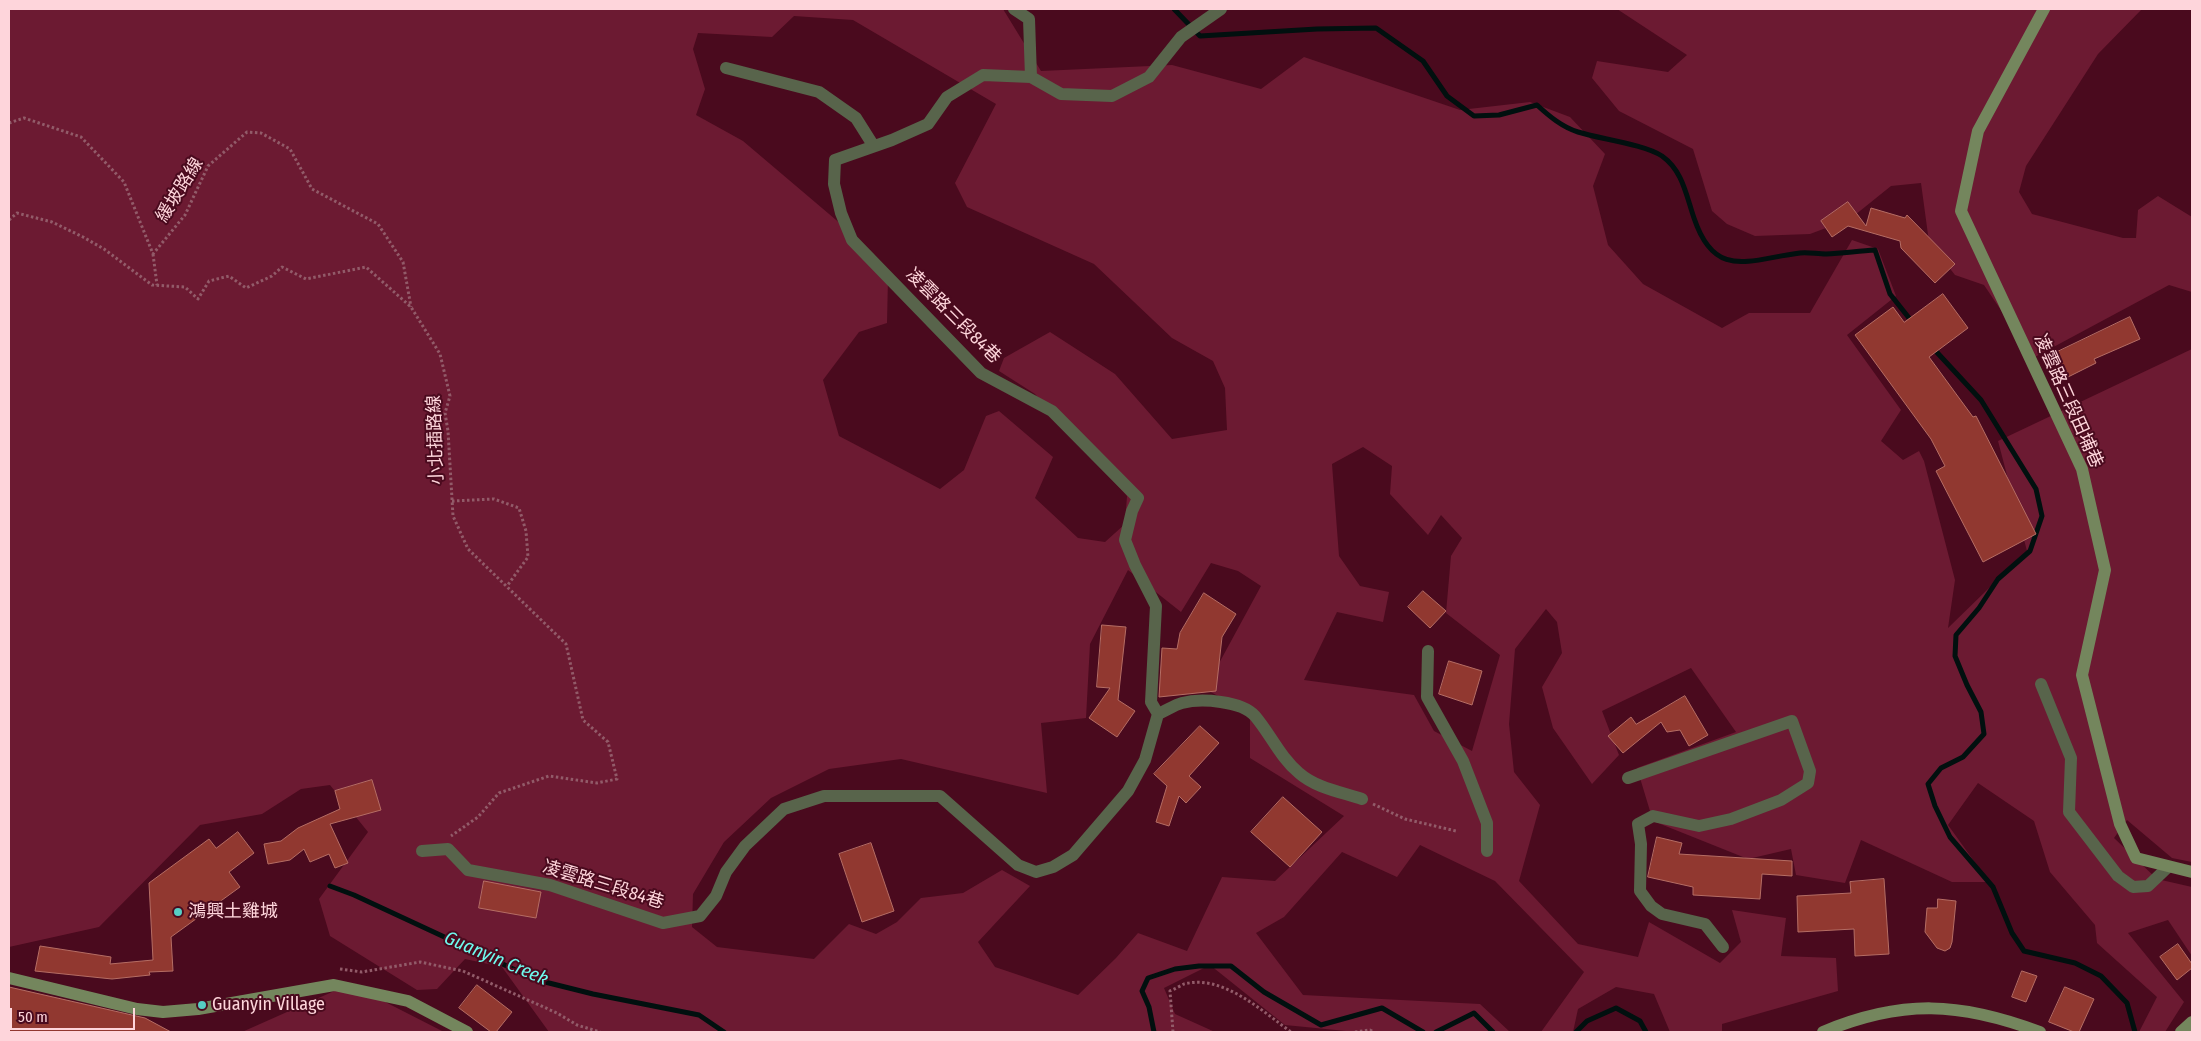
<!DOCTYPE html>
<meta charset="utf-8">
<style>
body{margin:0}
#map{position:relative;width:2201px;height:1041px;overflow:hidden;background:#4a0a1e;font-family:"Fira Sans Condensed",sans-serif}
canvas{display:block}
.frame{position:absolute;inset:0;border:10px solid #fed5db;pointer-events:none}
.scale{position:absolute;left:10px;top:1008px;width:125px;height:22px;box-sizing:border-box;border:2px solid #fed5db;border-top:0;padding-left:6px;font-size:15px;line-height:18px;white-space:nowrap;color:#fed5db;-webkit-text-stroke:4px #4a0a1e;paint-order:stroke}
</style>
<div id="map">
<canvas width="2201" height="1041"></canvas>
<div class="frame"></div>
<div class="scale">50 m</div>
</div>
<script>
const g = document.querySelector('canvas').getContext('2d');
g.lineJoin = 'round';
function fillPath(path, color) {
  g.fillStyle = color;
  g.fill(path, 'evenodd');
}
function strokePath(path, color, width, dash) {
  g.strokeStyle = color;
  g.lineWidth = width;
  g.lineCap = dash ? 'butt' : 'round';
  g.setLineDash(dash || []);
  g.stroke(path);
}
function write(font, color, halo, rows, align = 'center') {
  g.font = font + ' "Fira Sans Condensed","Noto Sans TC",sans-serif';
  g.lineWidth = 4;
  g.setLineDash([]);
  g.textBaseline = 'middle';
  g.strokeStyle = halo;
  g.fillStyle = color;
  for (const [text, x, y, turn = 0] of rows) {
    g.save();
    g.translate(x, y);
    g.rotate((+turn || 0) * Math.PI / 180);
    g.textAlign = isNaN(turn) ? turn : align;
    if (halo) g.strokeText(text, 0, 0);
    g.fillText(text, 0, 0);
    g.restore();
  }
}
const green = new Path2D(`
 M9 9H1003L1041 71 1172 65 1261 89 1304 57 1460 110 1530 102 1570 117 1605 154 1593 186 1608 245 1643 284 1722 328 1749 313H1810L1852 240 1878 249 1896 296 1847 335 1901 410 1881 441 1903 460 1919 451 1924 461 1955 580 1948 628 2027 551 1998 441 2192 349V862L2172 858 2127 820 2114 838 2157 879 2192 887V956L2168 920 2128 933 2184 1002 2165 1032H2139L2157 997 2097 943 2095 925 2050 872 2034 821 1978 783 1948 825 1989 882H1952L1861 840 1845 883 1796 875 1791 849 1748 859 1653 821 1637 768 1736 732 1691 668 1602 711 1619 755 1592 784 1553 728 1542 687 1562 653 1557 622 1546 609 1515 649 1509 724 1514 772 1540 805 1519 881 1578 944 1638 957 1649 922 1720 963 1741 942 1732 910 1786 918 1781 956 1836 958 1838 991 1722 1024V1032H1670L1654 994 1616 987 1578 1009 1573 1032H1541L1584 972 1495 881 1420 845 1397 877 1342 852 1284 917 1256 933 1303 995 1480 1004 1510 1032H1356L1285 1025 1210 965 1164 988 1175 1014 1215 1032H549L502 967 465 959 437 989 417 990 330 936 319 899 368 832 330 785 301 789 262 814 200 825 99 927 9 947ZM794 16 853 20 996 104 955 183 967 207 1094 264 1172 338 1213 361 1225 388 1227 430 1172 439 1115 374 1050 332 1004 358 999 371 1035 394 1127 496 1125 524 1105 542 1078 538 1035 498 1053 457 999 411 986 416 964 470 940 489 839 436 823 380 859 332 887 323 888 278 842 225 743 141 696 115 705 89 693 49 698 33 772 37ZM1363 447 1392 466 1390 494 1428 535 1441 515 1462 538 1451 556 1446 613 1500 655 1472 751 1434 731 1414 695 1304 680 1337 612 1383 622 1389 592 1360 586 1339 556 1332 464ZM1211 563 1238 571 1261 586 1205 689 1250 713V758L1344 816 1275 881 1222 877 1187 951 1138 933 1116 958 1078 995 995 967 978 942 1030 886 1002 870 963 893 921 898 897 922 876 934 849 924 814 959 717 947 692 927 693 894 724 842 771 798 829 769 901 759 1047 793 1041 723 1086 718 1090 644 1128 570 1181 612Z
 M1617 9H2142L2098 54 2026 166 2019 192 2032 214 2123 238H2136L2138 210 2158 196 2192 217V292L2169 285 2033 358 1984 285 1955 275 1929 242 1921 183 1891 186 1850 219 1810 234 1755 236 1727 224 1712 211 1693 149 1619 111 1592 78 1597 61 1668 72 1687 55Z
 M350 984 444 1032H242Z`);
const stream = new Path2D(`
 M1174 9 1200 36 1317 29 1376 28 1423 61 1447 96 1474 116 1499 115 1537 105C1549 116 1562 127 1578 132 1600 139 1643 144 1662 156 1683 171 1686 195 1694 218 1715 281 1750 259 1800 253 1808 252 1817 254 1826 254 1843 253 1859 251 1875 250L1890 294 1913 323
 M1932 347 1981 400 2036 489 2042 516 2030 551 1998 579 1979 608 1956 635 1955 656 1967 685 1981 712 1984 734 1963 757 1941 768 1928 784 1935 806 1950 837 1993 887 2012 933 2024 951 2075 963 2101 976 2127 1003 2135 1032
 M330 886 354 895 537 980 593 994 699 1015 724 1032
 M1154 1032 1149 1007 1142 991 1148 978 1175 969 1199 966H1231L1264 992 1321 1025 1382 1008 1423 1032
 M1436 1032 1474 1013 1493 1032
 M1576 1032 1587 1021 1616 1008 1640 1021 1646 1032`);
const building = new Path2D(`
 M1848 202 1866 226 1871 208 1905 218 1907 215 1955 264 1935 283 1901 248 1900 241 1848 226 1832 237 1821 221Z
 M1943 294 1968 328 1929 357 1973 417 1976 416 2036 534 1983 562 1936 471 1945 466 1931 439 1855 335 1893 307 1904 322Z
 M2130 317 2140 339 2094 359 2096 363 2062 380 2049 356Z
 M1423 591 1446 611 1430 628 1408 607Z
 M1204 593 1236 614 1222 637 1216 691 1159 697 1162 648 1177 649 1180 633Z
 M1102 625 1126 627 1118 700 1135 711 1117 737 1089 718 1110 688 1097 687Z
 M1449 661 1482 671 1472 705 1439 694Z
 M1685 696 1708 735 1689 746 1680 730 1667 732 1661 722 1623 753 1608 736 1631 717 1636 724Z
 M1200 726 1219 743 1189 776 1201 787 1186 803 1179 796 1169 826 1156 822 1167 786 1154 774Z
 M372 780 381 810 330 824 348 863 335 868 329 854 310 862 304 849 290 860 268 864 264 844 281 841 298 828 340 809 335 791Z
 M1283 797 1322 832 1290 867 1251 832Z
 M238 832 254 853 229 872 240 887 171 937 173 971 149 972 150 975 112 979 35 971 40 946 111 957 110 964 153 960 149 883 209 839 216 848Z
 M1657 837 1682 843 1679 854 1792 861V876L1762 874 1760 899 1693 895V887L1648 877Z
 M871 843 894 911 862 922 839 854Z
 M1884 879 1889 954 1855 956 1854 929 1798 932 1797 896 1851 893 1850 882Z
 M484 881 541 892 536 918 479 908Z
 M1938 899 1956 901 1952 942 1950 948 1945 951 1937 948 1925 932 1927 908H1937Z
 M2178 944 2192 964V968L2177 980 2160 957Z
 M2022 971 2037 976 2026 1002 2012 997Z
 M477 985 512 1012 496 1032H491L459 1008Z
 M9 987 145 1018 171 1032H9Z
 M2065 987 2094 999 2079 1032H2074L2049 1022Z`);
const path = new Path2D(`
 M9 123 24 118 81 137 124 182 153 254 185 215 208 166 247 132 261 133 290 149 312 189 378 224 403 262 411 307
 M9 220 17 213 52 222 83 237 104 249 152 285 185 287 198 299 209 281 229 276 246 288 272 276 282 267 306 279 366 267 411 307 440 354 450 396 445 413 448 431 453 516 468 549 566 644 583 720 608 742 617 779 597 783 549 776 499 793 478 817 451 836
 M153 254 157 285
 M452 501 494 499 519 508 526 531 528 557 507 586
 M1373 804 1405 819 1456 831
 M340 969 362 972 420 962 463 971 557 1013 577 1025 600 1032
 M1173 1032 1170 991C1175 989 1180 986 1184 984 1223 974 1262 1011 1291 1032
 M1355 1032 1370 1030 1374 1032`);
const street = new Path2D(`
 M1014 9 1029 19 1031 77 1061 94 1112 96 1149 77 1181 37 1221 9
 M726 68 819 92 856 118 873 145
 M1428 651 1427 697 1463 761 1487 823V851
 M2041 684 2071 758 2069 812 2118 876 2133 887 2148 886 2168 867
 M1158 714C1166 711 1174 705 1182 703 1201 698 1242 701 1255 716 1271 735 1280 757 1299 773 1316 788 1341 792 1362 799
 M1628 778 1792 721 1810 771 1808 783 1781 800 1731 819 1699 826 1653 816 1638 824 1641 844 1640 891 1651 906 1662 914 1705 924 1723 947
 M422 851 448 849 468 870 550 885 663 923 700 916 716 896 726 872 745 846 784 809 824 796H940L1018 865 1036 872 1053 867 1073 855 1128 791 1145 760 1158 714 1151 702 1156 606 1135 565 1125 540 1132 511 1138 498 1052 411 981 373 852 240 841 213 834 184 835 160 892 140 928 124 947 97 983 75 1031 77`);
const secondary = new Path2D(`
 M2044 9 1978 131 1961 211 2082 469 2105 570 2082 675 2120 824 2136 858 2192 872
 M9 978 137 1009 163 1012 198 1009 334 985 408 1001 467 1032
 M1823 1032C1902 999 1960 1002 2040 1032
 M2181 1032 2192 1022`);
const markers = [
 [178,912,5,"#56cec4"],
 [202,1005,5,"#56cec4"]
];
const streetNames = [
 ["緩坡路線",180,190,-58],
 ["凌雲路三段84巷",953,316,45],
 ["凌雲路三段田埔巷",2068,401,66],
 ["小北插路線",436,440,-92],
 ["凌雲路三段84巷",603,885,17]
];
const poiNames = [
 ["鴻興土雞城",188,912],
 ["Guanyin Village",212,1005]
];
const waterNames = [
 ["Guanyin Creek",496,959,23]
];
fillPath(green, '#6c1a32');
strokePath(stream, '#01100f', 5);
fillPath(building, '#913830');
strokePath(building, '#b56d64', 1);
strokePath(path, '#925b69', 3, [2.5, 2.5]);
strokePath(street, '#58644b', 12);
strokePath(secondary, '#74865d', 12);
for (const [x, y, r, color] of markers) {
  const dot = new Path2D();
  dot.arc(x, y, r, 0, 2 * Math.PI);
  g.fillStyle = color;
  g.fill(dot);
  strokePath(dot, '#4a0a1e', 2);
}
write('18px', '#fed5db', '#4a0a1e', streetNames);
write('18px', '#fed5db', '#4a0a1e', poiNames, 'left');
write('italic 19px', '#6ffbef', '#4a0a1e', waterNames);
</script>
